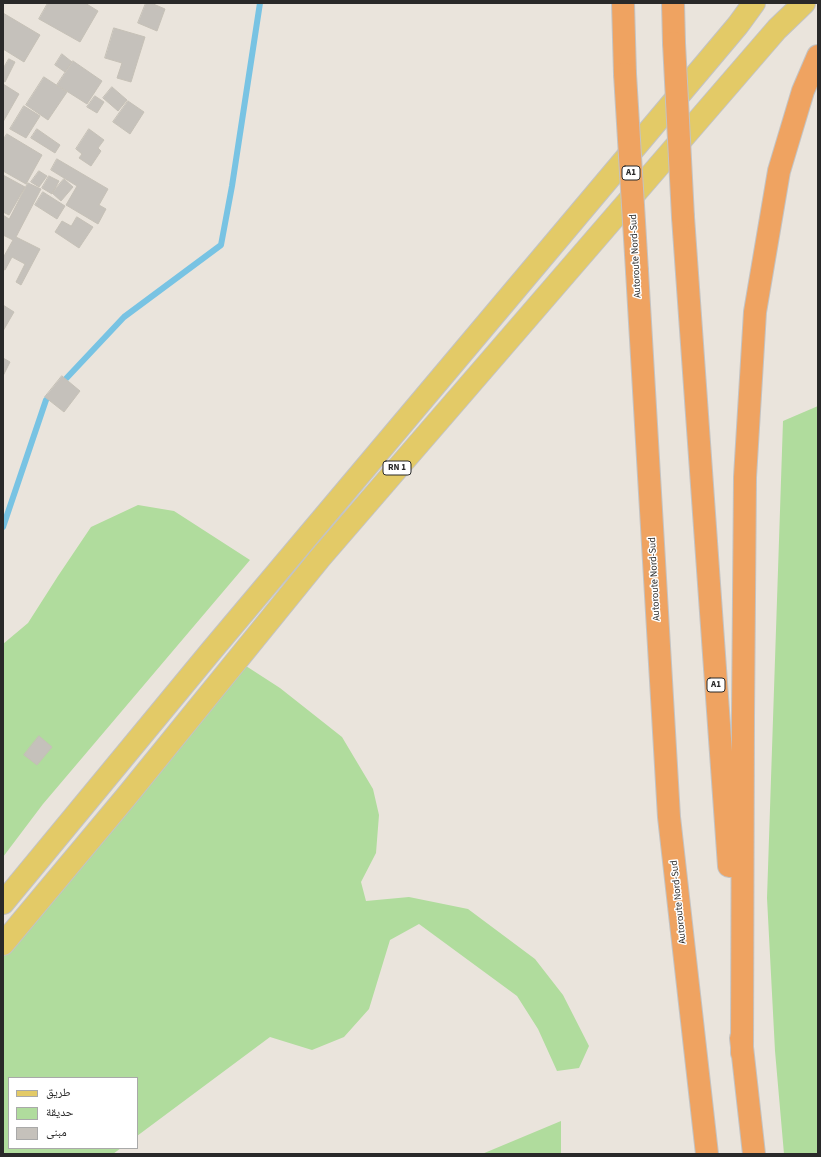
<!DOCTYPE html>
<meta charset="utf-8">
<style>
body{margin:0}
#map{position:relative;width:821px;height:1157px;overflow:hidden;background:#eae4dc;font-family:"Source Sans 3","Noto Naskh Arabic",sans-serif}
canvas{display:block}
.frame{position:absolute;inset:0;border:4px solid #292929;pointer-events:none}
.legend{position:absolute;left:8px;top:1077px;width:130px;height:72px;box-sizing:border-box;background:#fff;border:1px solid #a9a9a9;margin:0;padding:5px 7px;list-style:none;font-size:12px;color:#292929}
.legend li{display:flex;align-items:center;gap:8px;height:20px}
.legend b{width:20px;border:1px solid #a9a9a9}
</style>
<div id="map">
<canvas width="821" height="1157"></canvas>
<div class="frame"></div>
<ul class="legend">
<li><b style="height:5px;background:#e3ca67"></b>طريق</li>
<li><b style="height:11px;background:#b0dc9d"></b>حديقة</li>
<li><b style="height:11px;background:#c5c1bb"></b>مبنى</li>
</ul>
</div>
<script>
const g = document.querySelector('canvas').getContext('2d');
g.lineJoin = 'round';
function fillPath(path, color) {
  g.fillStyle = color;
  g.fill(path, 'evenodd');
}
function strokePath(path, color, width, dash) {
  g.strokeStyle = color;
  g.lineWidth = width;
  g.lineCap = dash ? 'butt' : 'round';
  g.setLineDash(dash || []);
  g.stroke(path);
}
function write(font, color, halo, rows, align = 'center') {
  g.font = font + ' "Source Sans 3",sans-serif';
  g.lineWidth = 3;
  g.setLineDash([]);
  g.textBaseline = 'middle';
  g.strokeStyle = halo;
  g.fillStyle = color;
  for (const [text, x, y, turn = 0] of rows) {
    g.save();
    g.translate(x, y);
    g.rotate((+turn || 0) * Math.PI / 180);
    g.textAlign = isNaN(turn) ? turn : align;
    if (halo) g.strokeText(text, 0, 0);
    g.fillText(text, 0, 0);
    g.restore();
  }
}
const green = new Path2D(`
 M818 406V1154H784L775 1051 767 898 783 421Z
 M138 505 174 511 250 560 43 804 3 857V644L28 623 58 576 91 527Z
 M246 666 280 688 342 737 373 789 379 815 376 853 361 882 366 901 409 897 468 909 535 959 563 995 589 1046 579 1068 557 1071 538 1029 517 996 419 924 390 940 369 1009 344 1037 312 1050 270 1037 137 1136V1078H9V1148H121L113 1154H3V957Z
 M561 1121V1154H482Z`);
const stream = new Path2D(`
 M61 384 124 317 221 245 232 186 260 3
 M3 527 46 400 52 394`);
const building = new Path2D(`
 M48 3H85L98 11 80 42 39 19Z
 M146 3H151L165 9 157 31 138 23Z
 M3 13 40 35 24 62 3 49Z
 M114 28 145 37 131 82 117 78 122 63 105 58Z
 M62 54 72 62 65 72 55 65Z
 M9 59 15 62 5 82 3 81V69Z
 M73 61 102 81 87 104 57 85Z
 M44 77 67 92 48 120 26 105Z
 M3 84 19 94 3 122Z
 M112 87 127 100 118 111 103 98Z
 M95 96 104 102 97 113 87 107Z
 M128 101 144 112 130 134 113 122Z
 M24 106 40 116 26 138 10 129Z
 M37 129 60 145 55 153 31 138Z
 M89 129 104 140 98 148 101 151 91 166 79 158 82 154 76 149Z
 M7 134 42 155 26 184 3 171V140Z
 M57 159 108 189 99 205 106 209 98 224 66 205 77 186 51 170Z
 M39 171 47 176 39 187 31 182Z
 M3 175 25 187 9 215 3 212Z
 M49 176 59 181 52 194 42 188Z
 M64 179 73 187 61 201 52 193Z
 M28 183 41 189 16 237 40 249 21 285 16 282 25 264 12 257 5 270 3 269V258L13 240 3 235V215L9 219Z
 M43 192 65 206 57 219 35 205Z
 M77 217 93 227 79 248 55 232 62 221 71 226Z
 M3 305 14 312 3 331Z
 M3 358 10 362 3 376Z
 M62 376 80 391 64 412 45 397Z
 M39 736 52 747 37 765 24 755Z`);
const major = new Path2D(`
 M3 903 212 650 738 25 754 3
 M3 944 126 797 320 558 777 29 804 3`);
const highway = new Path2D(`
 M623 3 625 74
 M673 3 674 43
 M683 217 729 866
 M637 271 669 817 707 1154
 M741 1038 754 1154
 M742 1053 743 716 745 477 755 312 779 171 803 91 818 56`);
const highwayBridge = new Path2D(`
 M674 43 683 217
 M625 74 637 271`);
const shields = [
 [631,173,18],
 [397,468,28],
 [716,685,18]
];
const shieldNames = [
 ["A1",631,173],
 ["RN 1",397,468],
 ["A1",716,685]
];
const streetNames = [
 ["Autoroute Nord-Sud",636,256,-93],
 ["Autoroute Nord-Sud",655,579,-93],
 ["Autoroute Nord-Sud",679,902,-96]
];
fillPath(green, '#b0dc9d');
strokePath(stream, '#78c3e3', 6);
fillPath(building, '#c5c1bb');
strokePath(building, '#c5c0b6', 1);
strokePath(major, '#c3c3c3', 24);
strokePath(highway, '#c3c3c3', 24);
strokePath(major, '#e3ca67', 22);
strokePath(highway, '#efa361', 22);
strokePath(highwayBridge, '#c3c3c3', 24, []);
strokePath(highwayBridge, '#efa361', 22);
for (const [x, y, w] of shields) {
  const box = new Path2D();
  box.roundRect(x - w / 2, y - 7, w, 14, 3);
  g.fillStyle = '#fff';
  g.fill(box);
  strokePath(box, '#292929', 1);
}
write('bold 9px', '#292929', null, shieldNames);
write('10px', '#292929', '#fff', streetNames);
</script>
